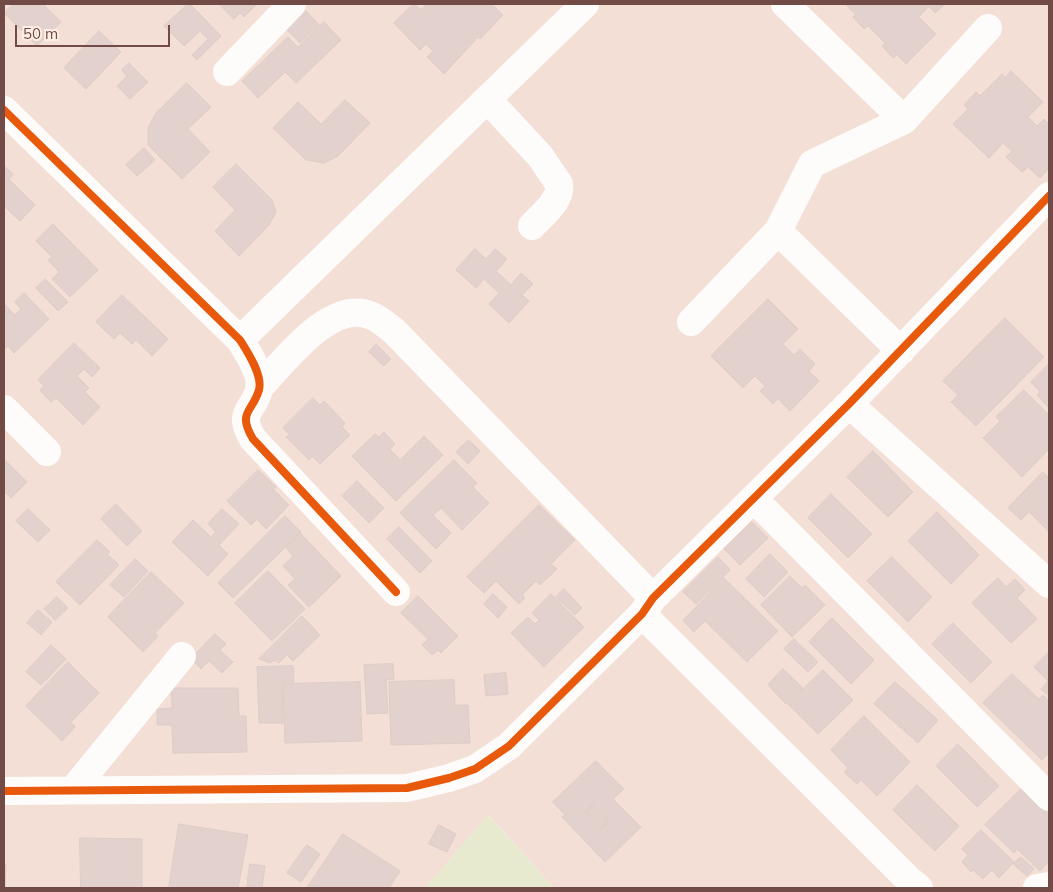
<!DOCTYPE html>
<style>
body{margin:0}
#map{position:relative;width:1053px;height:892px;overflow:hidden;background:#f6ebe4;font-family:Mulish,sans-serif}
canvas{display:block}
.frame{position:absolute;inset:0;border:5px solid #724b46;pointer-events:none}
.scale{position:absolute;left:15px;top:25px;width:155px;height:22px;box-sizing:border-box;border:2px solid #724b46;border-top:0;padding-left:6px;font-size:15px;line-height:18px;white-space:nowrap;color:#724b46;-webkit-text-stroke:4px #ffeee4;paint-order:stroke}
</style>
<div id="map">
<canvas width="1053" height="892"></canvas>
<div class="frame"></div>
<div class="scale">50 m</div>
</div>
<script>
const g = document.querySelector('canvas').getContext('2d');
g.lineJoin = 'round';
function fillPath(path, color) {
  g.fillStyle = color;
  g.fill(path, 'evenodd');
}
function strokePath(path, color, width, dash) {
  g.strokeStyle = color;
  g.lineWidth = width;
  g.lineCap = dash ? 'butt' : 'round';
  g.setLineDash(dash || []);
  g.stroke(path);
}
const residential = new Path2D(`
 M4 4H1049V888H554L489 815 425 888H4Z`);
const green = new Path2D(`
 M488 815 554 888H425Z`);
const building = new Path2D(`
 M14 4H43L61 22 37 46 4 13Z
 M188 4H190L221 36 197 60 192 55 208 39 200 31 184 46 164 26Z
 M219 4H257L244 17 240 13 234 19Z
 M414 4 421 10 427 4H492L503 15 480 39 478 37 444 74 427 57 433 51 426 44 420 50 394 23Z
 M849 4H945L935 13 929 6 919 17 936 34 906 64 897 55 893 58 882 46 885 43 868 26 864 29 853 17 856 15 847 6Z
 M306 11 319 25 300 43 287 30Z
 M324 22 341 40 296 83 285 72 258 98 242 81 288 37 298 47Z
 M99 31 121 52 86 89 64 68Z
 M129 63 148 82 130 99 117 86 127 76 122 70Z
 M1011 71 1043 102 1028 117 1037 126 1044 119 1049 124V168L1040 178 1028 167 1022 172 1006 157 1012 151 1003 143 989 158 953 124 968 109 964 105 976 92 980 96 1002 74 1005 78Z
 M187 83 211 107 188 129 210 152 182 179 148 145V128L156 113Z
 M345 100 370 123 338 156 324 163 306 160 273 128 298 102 321 124Z
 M144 148 155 160 137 176 126 165Z
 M236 164 272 200 276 212 269 225 239 256 215 231 235 210 213 187Z
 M4 166 13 174 9 179 35 205 20 221 4 206Z
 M53 224 98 270 70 297 52 279 59 272 48 260 52 257 36 241Z
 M475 249 486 259 495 249 507 259 496 271 511 285 521 273 533 284 522 295 529 301 509 323 489 304 499 293 484 279 476 288 456 270Z
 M45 279 68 302 58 311 36 288Z
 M24 293 49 319 14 353 8 346 4 350V304L15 315 21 309 15 302Z
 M122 295 168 339 152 356 136 340 132 344 120 333 114 339 96 322Z
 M768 299 798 329 783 344 794 355 800 349 815 364 809 371 819 381 790 411 778 399 773 404 760 391 765 386 755 376 743 388 711 356Z
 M1005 318 1044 357 976 426 951 402 958 395 943 381Z
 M74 343 100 368 92 377 84 369 77 376 89 388 85 392 100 407 83 425 56 398 51 402 40 390 44 386 38 380Z
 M376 344 391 359 384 366 369 352Z
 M1049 364V408L1037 395 1040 392 1031 382Z
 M1024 390 1049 415V449L1022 477 983 438 1000 421 996 417Z
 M313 398 320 405 324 401 345 423 342 427 350 435 320 464 312 456 309 460 286 437 289 434 283 428Z
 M384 432 395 444 390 449 400 460 424 436 443 455 396 501 352 456 375 434 379 437Z
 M469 440 480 451 468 464 456 452Z
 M873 451 913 492 888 517 847 477Z
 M4 459 27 482 11 498 4 491Z
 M454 460 477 483 473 487 489 503 462 530 441 508 433 515 451 533 436 549 400 513Z
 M258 470 276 487 273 489 289 505 266 529 257 519 251 525 227 501Z
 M1043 472 1049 478V491L1021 520 1008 508Z
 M357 481 384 508 369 523 342 496Z
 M1049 493V532L1030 513Z
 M831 494 872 534 848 558 808 518Z
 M116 504 142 531 127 546 101 519Z
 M539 505 575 540 551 564 557 569 540 585 536 581 522 595 525 598 519 604 496 581 484 593 467 577Z
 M28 509 50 530 38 542 16 521Z
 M222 509 239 524 219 545 228 554 208 576 172 542 193 520 211 537 216 532 208 524Z
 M937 512 979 555 951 584 908 541Z
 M285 516 301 532 233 598 218 583Z
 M752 522 768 538 740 565 724 549Z
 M399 527 432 561 420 573 387 539Z
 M301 534 341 576 309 607 288 585 295 579 283 566 293 556 286 548Z
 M97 540 110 552 107 554 119 565 80 605 56 582Z
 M770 554 788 572 764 597 746 579Z
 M718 557 730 570 696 604 683 592Z
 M892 557 932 597 908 622 867 581Z
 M135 559 148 571 124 597 110 585Z
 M268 571 305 609 272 641 235 603Z
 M151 572 184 603 155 633 158 636 143 652 108 617Z
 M790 576 802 588 805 585 825 605 792 637 761 605Z
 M724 578 778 631 747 662 705 621 694 632 683 621Z
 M998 578 1006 587 1015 579 1025 590 1017 598 1037 619 1011 643 972 603Z
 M564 589 582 608 575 615 556 597Z
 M493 594 507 607 498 618 484 604Z
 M551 594 584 627 544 667 511 633 528 617 535 624 539 620 532 613Z
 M418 596 458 636 441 653 438 650 432 655 422 645 428 639 401 613Z
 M57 597 68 608 55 620 44 609Z
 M38 610 52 622 41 635 27 623Z
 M302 616 320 635 293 661 287 655 279 663 275 660 270 663 259 659Z
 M832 618 874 660 851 684 809 642Z
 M953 623 992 662 971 683 932 644Z
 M215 634 226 644 220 650 233 662 222 673 209 661 201 669 191 659Z
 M794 639 818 662 808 672 784 649Z
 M51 645 66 659 41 685 26 672Z
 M1049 652V696L1041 689 1048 681 1034 667Z
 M68 662 99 693 71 722 75 727 62 741 26 706Z
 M393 664 394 679 386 680 388 713 367 714 364 665Z
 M293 666 294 682H282L283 723H259L257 667Z
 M783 669 803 688 786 704 768 685Z
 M823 670 853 700 818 734 788 704Z
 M506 673 508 694 486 696 484 675Z
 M1012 674 1039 699 1043 695 1049 702V753L1042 760 983 703Z
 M454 680 455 705H468L470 743 391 745 389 682Z
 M360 682 362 741 285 743 283 684Z
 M895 682 938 720 918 743 874 704Z
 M171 688H238L239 716H246L247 752 173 753 172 725H157V709L172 708Z
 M864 716 910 762 877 796 861 780 857 784 844 772 848 768 831 750Z
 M958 744 999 786 977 807 936 766Z
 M596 761 624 789 613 799 641 827 605 862 562 817 565 815 553 802ZM593 805 609 821 601 828 586 813Z
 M917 785 959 826 935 851 893 810Z
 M1021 789 1031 799 1049 806V861L1040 871 1017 849 1014 853 985 825Z
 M593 805 609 821 601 828 586 813Z
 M179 824 248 835 238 888H169Z
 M439 825 456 834 447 852 429 844Z
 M981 830 1014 862 999 878 992 870 983 879 973 870 971 872 962 862 968 855 962 849Z
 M343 834 400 871 389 888H307Z
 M80 838 142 839V888H81Z
 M307 845 320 854 301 882 287 873Z
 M1021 857 1034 869 1027 876 1013 864Z
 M250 864 265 866 262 888H247Z
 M4 865H6L5 888H4Z`);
const minor = new Path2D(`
 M785 4 904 120
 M227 72 292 4
 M488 100 540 156 559 184C562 200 542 215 532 226
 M4 110 240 340C247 351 263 375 259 390 252 413 237 412 253 439L396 592
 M778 231 901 351
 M691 322 778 231 812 164 904 120 988 28
 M240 340 585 4
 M259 388C284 362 331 297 372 316 380 319 387 326 394 331L653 598
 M849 404 1049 584
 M4 409 47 452
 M754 499 1049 797
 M642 614 909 880 919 888
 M73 790 182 656
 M4 791 407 788 449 778 475 769 509 746 642 614 653 598 849 404 1049 196
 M1037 888 1049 886`);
const cycleway = new Path2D(`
 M4 110 240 340C247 351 263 375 259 390 252 413 237 412 253 439L396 592
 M4 791 407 788 449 778 475 769 509 746 642 614 653 598 849 404 1049 196`);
fillPath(residential, '#f3dfd5');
fillPath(green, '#e7eace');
fillPath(building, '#e2d1cc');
strokePath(building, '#deccc7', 1);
strokePath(minor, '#fefcfb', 28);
strokePath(cycleway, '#e8590c', 8);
</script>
